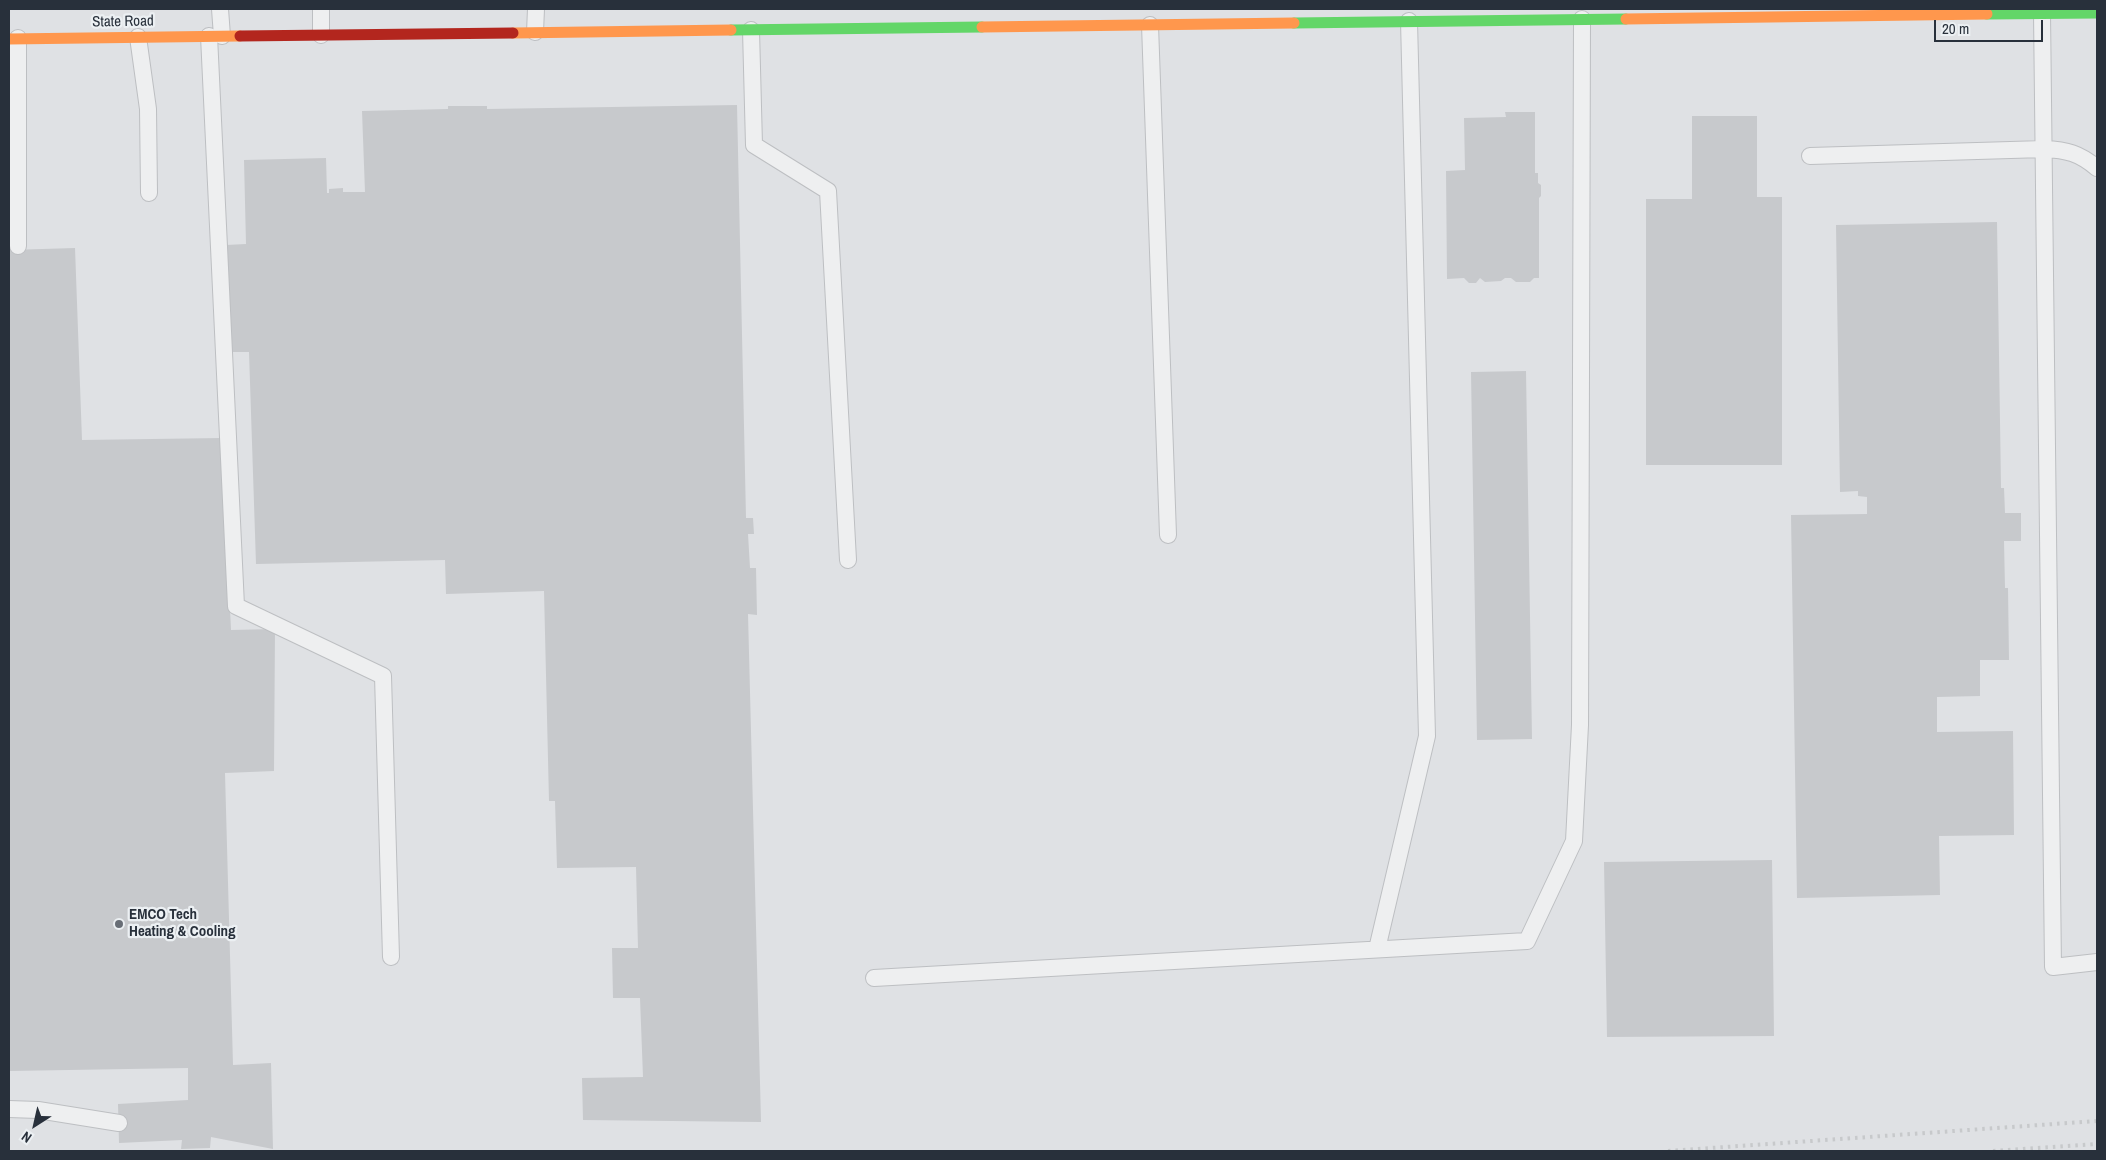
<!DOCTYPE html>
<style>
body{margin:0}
#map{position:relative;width:2106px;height:1160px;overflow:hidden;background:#dfe1e4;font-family:"Archivo Narrow",sans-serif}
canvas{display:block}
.frame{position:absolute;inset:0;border:10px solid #28303b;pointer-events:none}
.north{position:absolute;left:10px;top:1100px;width:50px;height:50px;-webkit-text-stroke:4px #ecf0f3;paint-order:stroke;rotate:215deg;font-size:14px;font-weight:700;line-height:20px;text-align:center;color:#28303b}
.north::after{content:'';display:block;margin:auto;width:18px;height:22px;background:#28303b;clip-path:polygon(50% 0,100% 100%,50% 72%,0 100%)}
.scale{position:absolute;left:1934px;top:20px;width:109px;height:22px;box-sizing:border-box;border:2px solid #28303b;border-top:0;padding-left:6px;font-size:15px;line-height:18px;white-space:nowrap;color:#28303b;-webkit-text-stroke:4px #ecf0f3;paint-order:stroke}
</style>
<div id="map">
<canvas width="2106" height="1160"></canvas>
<div class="frame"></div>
<div class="north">N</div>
<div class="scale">20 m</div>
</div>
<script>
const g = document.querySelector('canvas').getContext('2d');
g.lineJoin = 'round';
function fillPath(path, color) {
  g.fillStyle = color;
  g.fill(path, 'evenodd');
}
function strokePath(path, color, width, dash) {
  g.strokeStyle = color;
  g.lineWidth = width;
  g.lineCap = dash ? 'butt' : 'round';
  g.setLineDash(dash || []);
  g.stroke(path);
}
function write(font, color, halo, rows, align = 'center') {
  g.font = font + ' "Archivo Narrow",sans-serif';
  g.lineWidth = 4.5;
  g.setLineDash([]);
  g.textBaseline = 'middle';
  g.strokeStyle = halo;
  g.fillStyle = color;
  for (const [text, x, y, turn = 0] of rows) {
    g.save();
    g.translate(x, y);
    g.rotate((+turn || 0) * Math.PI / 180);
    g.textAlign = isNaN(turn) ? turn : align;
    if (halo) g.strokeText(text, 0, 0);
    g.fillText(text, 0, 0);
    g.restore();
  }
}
const building = new Path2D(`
 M737 105 746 518H753L754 534H748L750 568H756L757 615 748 614 761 1122 583 1120 582 1078 643 1077 640 998H613L612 948H638L636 867 557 868 555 801H549L544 591 446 594 445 560 256 564 249 352H229L226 245 246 244 244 160 326 158 327 193H329V189L343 188V192H365L362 111 448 109V106H487V109Z
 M1505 112H1535V173H1538V183L1541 185V196L1539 198V278H1534L1530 282H1516L1511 278H1505L1501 281 1485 282 1480 278 1476 283H1469L1464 278 1447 279 1446 171 1465 170 1464 118 1506 117Z
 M1692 116H1757V197H1782V465H1646V199H1692Z
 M1997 222 2001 488H2004L2005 513H2021V541H2004L2005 588H2008L2009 660H1980V696L1937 697V732L2013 731 2014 835 1939 836 1940 895 1797 898 1791 515 1867 514V497L1858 496V491L1840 492 1836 225Z
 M75 248 82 440 222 438 231 630 275 629 274 771 225 773 233 1065 271 1063 273 1149 211 1137 210 1148 181 1149 182 1140 119 1143 118 1104 188 1100V1068L9 1071V250Z
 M1526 371 1532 739 1477 740 1471 372Z
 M1772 860 1774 1036 1607 1037 1604 862Z`);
const lane = new Path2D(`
 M220 9 222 36
 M321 9V35
 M2042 13 2053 967 2097 962
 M1150 25 1168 535
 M751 30 754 145 828 191 848 560
 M535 32 536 9
 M209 36 236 606 383 676 391 957
 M138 37 148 109 149 193
 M1810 156 2044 149C2067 150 2079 153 2097 168
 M18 246V38
 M1377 949 1427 736 1409 21
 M874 978 1527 941 1574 841 1580 725 1582 19
 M9 1109 38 1110 119 1123`);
const fast = new Path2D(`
 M1987 14 2097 13
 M1294 23 1626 19
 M731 30 982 27`);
const slow = new Path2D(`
 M1626 19 1987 14
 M982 27 1294 23
 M513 33 731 30
 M9 39 240 36`);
const jam = new Path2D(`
 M240 36 513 33`);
const rail = new Path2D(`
 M1668 1151 2097 1121
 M1993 1151 2097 1144`);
const markers = [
 [119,924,5,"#686e76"]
];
const streetNames = [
 ["State Road",123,22,-1]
];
const poiNames = [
 ["EMCO Tech",129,915],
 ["Heating & Cooling",129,932]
];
fillPath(building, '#c7c9cc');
strokePath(lane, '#bdbfc2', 18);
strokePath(lane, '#eeeff0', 16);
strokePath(fast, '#63d668', 11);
strokePath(slow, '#ff974d', 11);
strokePath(jam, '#b3261e', 11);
strokePath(rail, '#c7c9cb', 4, [2.5, 5]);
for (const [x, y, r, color] of markers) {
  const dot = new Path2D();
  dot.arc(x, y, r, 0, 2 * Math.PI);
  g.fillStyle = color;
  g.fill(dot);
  strokePath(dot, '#ecf0f3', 2);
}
write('15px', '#28303b', '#ecf0f3', streetNames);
write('bold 15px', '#28303b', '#ecf0f3', poiNames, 'left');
</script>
